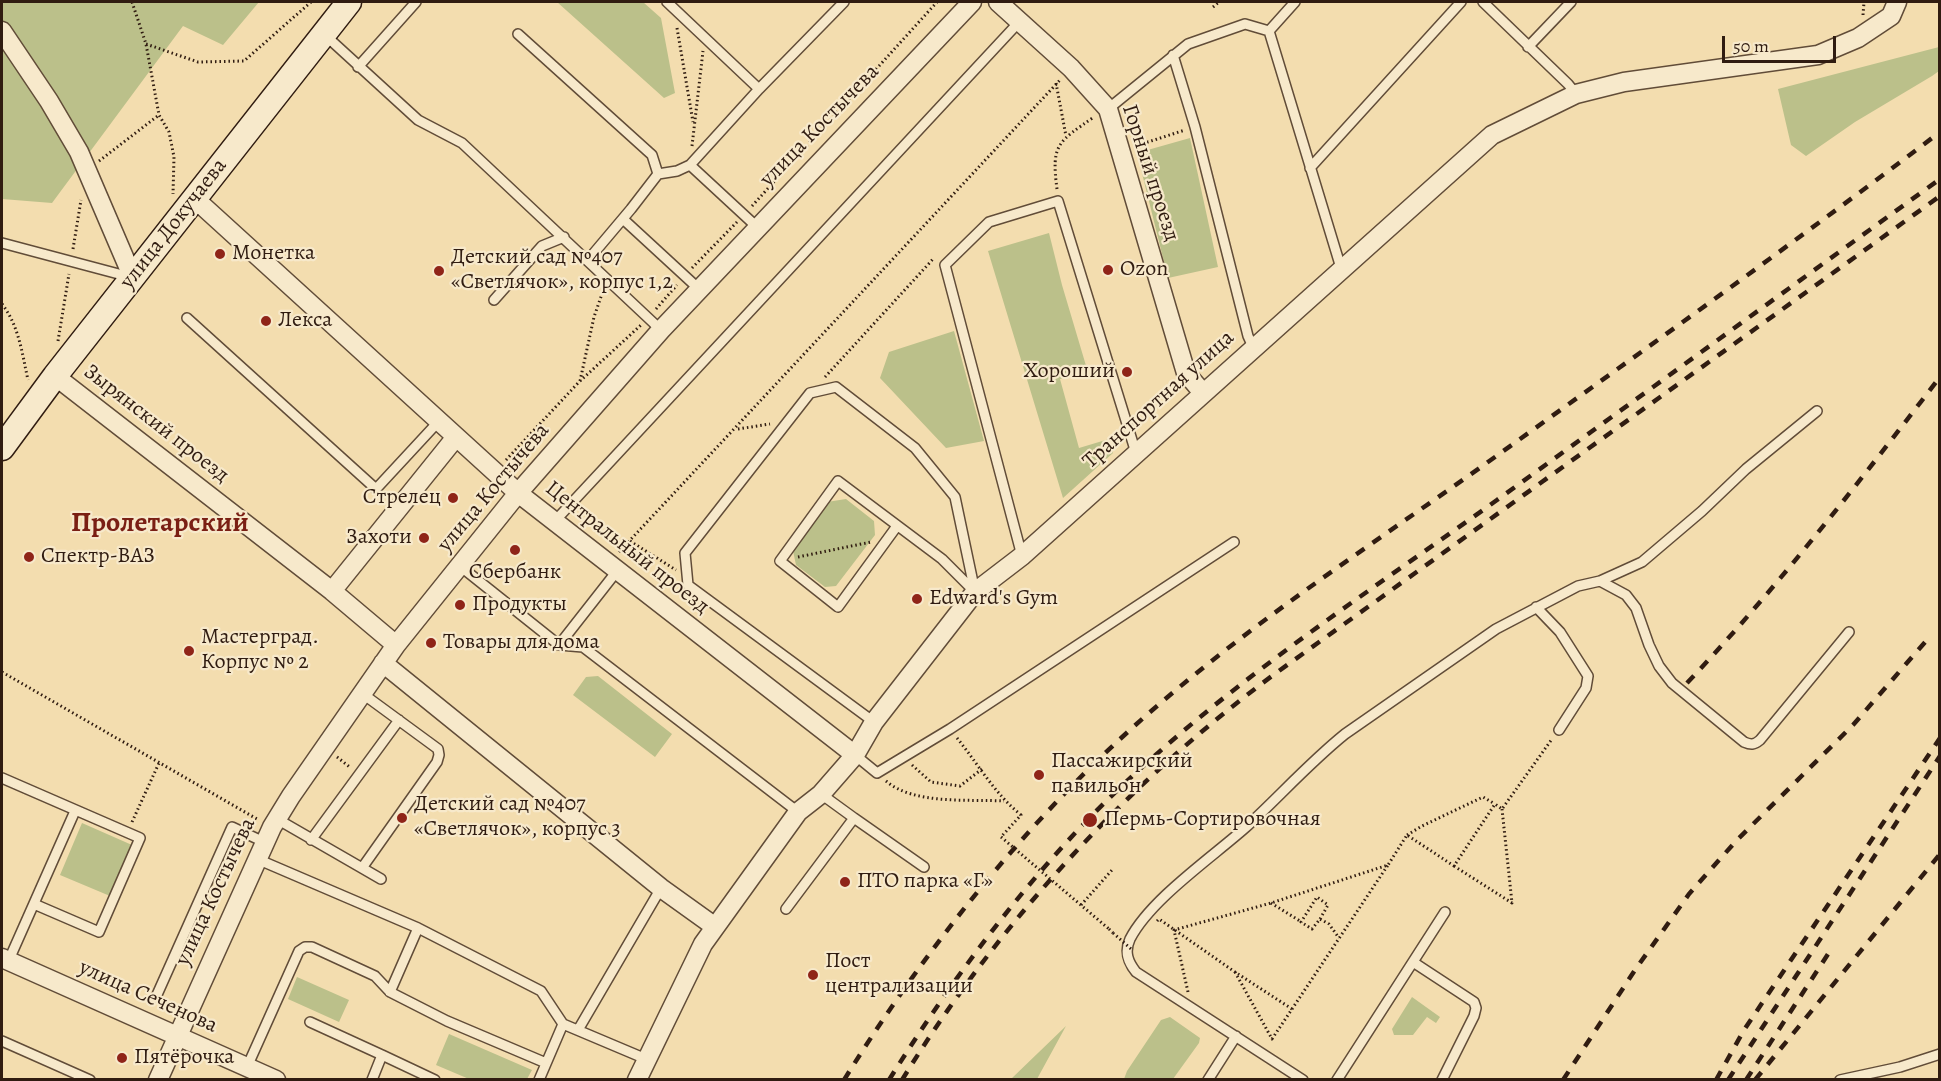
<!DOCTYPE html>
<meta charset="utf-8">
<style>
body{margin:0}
#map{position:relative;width:1941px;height:1081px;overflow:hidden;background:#f3ddaf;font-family:Alegreya,serif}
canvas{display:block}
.frame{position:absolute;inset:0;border:3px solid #301c11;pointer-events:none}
.scale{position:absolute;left:1722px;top:36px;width:114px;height:27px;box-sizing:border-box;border:3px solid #301c11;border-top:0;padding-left:8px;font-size:18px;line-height:21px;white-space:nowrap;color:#301c11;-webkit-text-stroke:4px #f7e9cb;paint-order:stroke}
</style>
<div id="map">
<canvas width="1941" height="1081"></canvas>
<div class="frame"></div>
<div class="scale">50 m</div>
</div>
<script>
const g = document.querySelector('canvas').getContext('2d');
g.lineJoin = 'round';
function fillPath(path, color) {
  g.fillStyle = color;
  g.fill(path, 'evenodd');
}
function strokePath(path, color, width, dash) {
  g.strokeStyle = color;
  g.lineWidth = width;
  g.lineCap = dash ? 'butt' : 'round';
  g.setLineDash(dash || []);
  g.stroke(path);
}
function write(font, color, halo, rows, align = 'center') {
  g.font = font + ' Alegreya,serif';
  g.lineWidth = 4.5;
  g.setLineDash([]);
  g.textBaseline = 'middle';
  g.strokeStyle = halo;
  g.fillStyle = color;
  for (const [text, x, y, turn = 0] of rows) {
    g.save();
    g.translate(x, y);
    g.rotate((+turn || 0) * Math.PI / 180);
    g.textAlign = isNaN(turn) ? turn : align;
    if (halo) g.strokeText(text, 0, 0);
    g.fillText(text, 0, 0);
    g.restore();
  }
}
const green = new Path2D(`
 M2 2H259L223 45 183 26 52 203 2 199Z
 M557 2H643L661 18 675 93 664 98Z
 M1939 47V71L1932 76 1855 122 1806 156 1791 145 1778 89Z
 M1190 138 1218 267 1168 278 1137 153Z
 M1049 233 1062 285 1087 369 1060 379 1079 448 1109 439 1113 453 1063 498 988 251Z
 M954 331 984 441 946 448 880 378 889 352Z
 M846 499 874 521 875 535 836 586 825 587 796 565 793 551 827 502Z
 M598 676 672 734 655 757 573 695 586 677Z
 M82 823 132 845 110 896 60 875Z
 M297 977 349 1000 339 1022 288 999Z
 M1412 997 1440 1017 1436 1023 1427 1017 1413 1035H1394L1392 1029Z
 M1170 1017 1200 1038 1199 1043 1173 1079H1124L1127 1071 1161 1020Z
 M1066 1026 1037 1079H1011Z
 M449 1034 532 1070 527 1079H469L436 1065Z`);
const path = new Path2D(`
 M132 2 146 44 159 115 169 132 174 157 173 194
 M1213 7 1219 2
 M1863 15 1864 2
 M677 28 693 122
 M146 44 198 62 244 61 311 2
 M1056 83 1066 136
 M1134 138 1148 142 1185 130
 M692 146 703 51
 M99 161 159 115
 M1057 189C1051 144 1058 142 1094 117
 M752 206 937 2
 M73 249 81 200
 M692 268 737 222
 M2 304C19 326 22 353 28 380
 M656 309 677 285
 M58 341 69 274
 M825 377 934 258
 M580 381 594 317 603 291
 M738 429 770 424
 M506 460 579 382 641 325
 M630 541 676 570
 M619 552 1061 79
 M798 557 871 542
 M2 672 257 819
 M957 738C978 764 995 794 1021 815L1001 837
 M337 757 351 768
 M912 765 931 782 960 786 982 769
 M886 781C914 805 968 799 1004 801
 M132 822 159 763
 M1407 835 1422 826 1483 797 1495 804
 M1454 866 1512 903 1502 809
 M1271 903 1300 921
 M1081 905 1112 870
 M1320 919 1328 905 1317 897 1301 922 1312 929 1320 919 1329 924 1339 938
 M1157 921 1159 919 1235 972 1292 1009
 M1109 929 1113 933
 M1235 972 1272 1039 1388 865
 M1188 992 1174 930 1271 903 1388 865 1407 835 1454 866 1495 804 1502 809 1552 739`);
const lane = new Path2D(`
 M667 2 759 89
 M1483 2 1568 84 1576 94
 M1269 31 1295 2
 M518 34 652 155 658 174
 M325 35 418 120 462 143 661 330
 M1528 47 1571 2
 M1173 55 1195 127 1248 336 1253 347
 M358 67 416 2
 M1108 109 1188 44 1245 24 1269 31 1341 268
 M690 165 757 227
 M1310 168 1461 2
 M623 219 699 289
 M2 243 130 277
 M588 260 631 209 658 174 677 171 690 165 759 89 844 2
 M494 300 542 246 564 237
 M187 318 376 489 439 421
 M554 522 1020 21
 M897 526 838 607 780 561 838 481 942 559 974 591
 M1022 556 945 265 989 222 1058 201 1136 453
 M460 566 559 645 617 571
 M1600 581 1642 562 1702 511 1746 469 1817 411
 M1536 607 1560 632 1588 676 1586 688 1559 730
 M559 645 583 647 798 812
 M874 722 688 585 685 553 810 393 836 387 915 448 955 497 975 592
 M855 755 877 773 950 729 1234 542
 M2 778 140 838 99 932 34 904
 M854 818 924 867
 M277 819 362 868 437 762 439 755 438 749 363 694
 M311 840 399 720
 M257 859 418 928 390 992 447 1021 546 1063
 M362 868 381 879
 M786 909 854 818 821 794
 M418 928 541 991 563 1024
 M8 962 75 811
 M1413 962 1474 1002 1476 1008 1474 1016 1442 1080
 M156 997 232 827 264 842
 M310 1022 382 1055 372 1080
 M578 1030 661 888
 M2 1041 90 1080
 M382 1055 435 1080
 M247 1067 299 951 305 947H312L375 976 390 992
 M539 1080 563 1024 646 1059
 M1208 1080 1236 1036
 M1303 1080 1136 972C1128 962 1124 952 1130 939 1150 900 1211 858 1245 828 1279 797 1309 763 1345 734L1496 629 1578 586 1600 581 1626 595 1636 608 1649 645 1659 666 1672 683 1744 742C1751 745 1754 745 1760 740L1849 632
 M1337 1080 1445 912
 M1840 1080 1900 1067 1940 1054`);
const street = new Path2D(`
 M998 2 1071 68 1108 109 1186 373 1203 393
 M2 31 49 101 79 152 133 278
 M194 198 518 493 855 755
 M55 376 332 591 396 645
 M332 591 456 437
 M383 663 661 888 714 926
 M2 958 276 1080
 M158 1080 272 827 291 796 396 645 518 493 661 330 972 2
 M637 1080 703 944 798 812 821 794 855 755 874 722 975 592 1022 556 1492 135 1576 94 1624 82 1818 55 1858 38 1891 16 1897 2`);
const secondary = new Path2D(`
 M2 448 55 376 349 2`);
const rail = new Path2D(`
 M1687 683C1778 587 1859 482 1940 377
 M844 1080C932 938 1042 802 1170 695 1273 608 1386 535 1495 457 1644 350 1794 243 1940 132
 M889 1080C959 968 1041 859 1139 770 1249 669 1376 587 1497 500 1645 393 1792 286 1940 179
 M902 1080C999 922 1127 783 1276 673L1940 196
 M1563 1080 1635 970 1689 894 1736 841 1853 725 1926 641
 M1716 1080 1744 1030 1940 738
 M1728 1080 1940 756
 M1746 1080 1832 948
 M1755 1080 1940 854`);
const pathBridge = new Path2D(`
 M1001 837 1109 929
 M1113 933 1131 949`);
const markers = [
 [220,254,6,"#8f2418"],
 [1108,270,6,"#8f2418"],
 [439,271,6,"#8f2418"],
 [266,321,6,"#8f2418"],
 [1127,372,6,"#8f2418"],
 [453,498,6,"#8f2418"],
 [424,538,6,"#8f2418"],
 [515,550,6,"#8f2418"],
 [29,557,6,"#8f2418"],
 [917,599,6,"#8f2418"],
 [460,605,6,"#8f2418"],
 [431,643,6,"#8f2418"],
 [189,651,6,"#8f2418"],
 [1039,775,6,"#8f2418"],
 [402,818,6,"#8f2418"],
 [1090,820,8,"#8f2418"],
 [845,882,6,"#8f2418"],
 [813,975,6,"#8f2418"],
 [122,1058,6,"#8f2418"]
];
const streetNames = [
 ["улица Костычева",820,126,-46],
 ["Горный проезд",1150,173,72],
 ["улица Докучаева",174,224,-52],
 ["Транспортная улица",1159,400,-42],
 ["Зырянский проезд",156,424,38],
 ["улица Костычева",494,488,-50],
 ["Центральный проезд",627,548,38],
 ["улица Костычева",216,892,-65],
 ["улица Сеченова",148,997,24]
];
const poiNames = [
 ["Монетка",232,254],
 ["Детский сад №407",451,258],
 ["«Светлячок», корпус 1,2",451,283],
 ["Ozon",1120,270],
 ["Лекса",278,321],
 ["Хороший",1115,372,"right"],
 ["Стрелец",441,498,"right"],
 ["Захоти",412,538,"right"],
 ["Спектр-ВАЗ",41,557],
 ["Сбербанк",515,573,"center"],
 ["Edward's Gym",929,599],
 ["Продукты",472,605],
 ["Мастерград.",201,638],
 ["Корпус № 2",201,663],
 ["Товары для дома",443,643],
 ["Пассажирский",1051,762],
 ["павильон",1051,787],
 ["Детский сад №407",414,805],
 ["«Светлячок», корпус 3",414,830],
 ["Пермь-Сортировочная",1104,820],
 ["ПТО парка «Г»",857,882],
 ["Пост",825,962],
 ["централизации",825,987],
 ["Пятёрочка",134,1058]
];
const districtNames = [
 ["Пролетарский",160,524]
];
fillPath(green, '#bbc08a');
strokePath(lane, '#614c38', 12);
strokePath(street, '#614c38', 21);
strokePath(secondary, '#301c11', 27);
strokePath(path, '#301c11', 3, [1.5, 3]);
strokePath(lane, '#f7e9cb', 9);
strokePath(street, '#f7e9cb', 18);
strokePath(secondary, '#f7e9cb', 24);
strokePath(rail, '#301c11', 4.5, [10, 10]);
strokePath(pathBridge, '#301c11', 3, [1.5, 3]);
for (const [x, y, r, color] of markers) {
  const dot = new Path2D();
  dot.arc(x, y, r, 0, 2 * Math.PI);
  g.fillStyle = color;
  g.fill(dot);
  strokePath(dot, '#f7e9cb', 2);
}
write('22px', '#301c11', '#f7e9cb', streetNames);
write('22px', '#301c11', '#f7e9cb', poiNames, 'left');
write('bold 28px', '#7a1f14', '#f7e9cb', districtNames);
</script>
